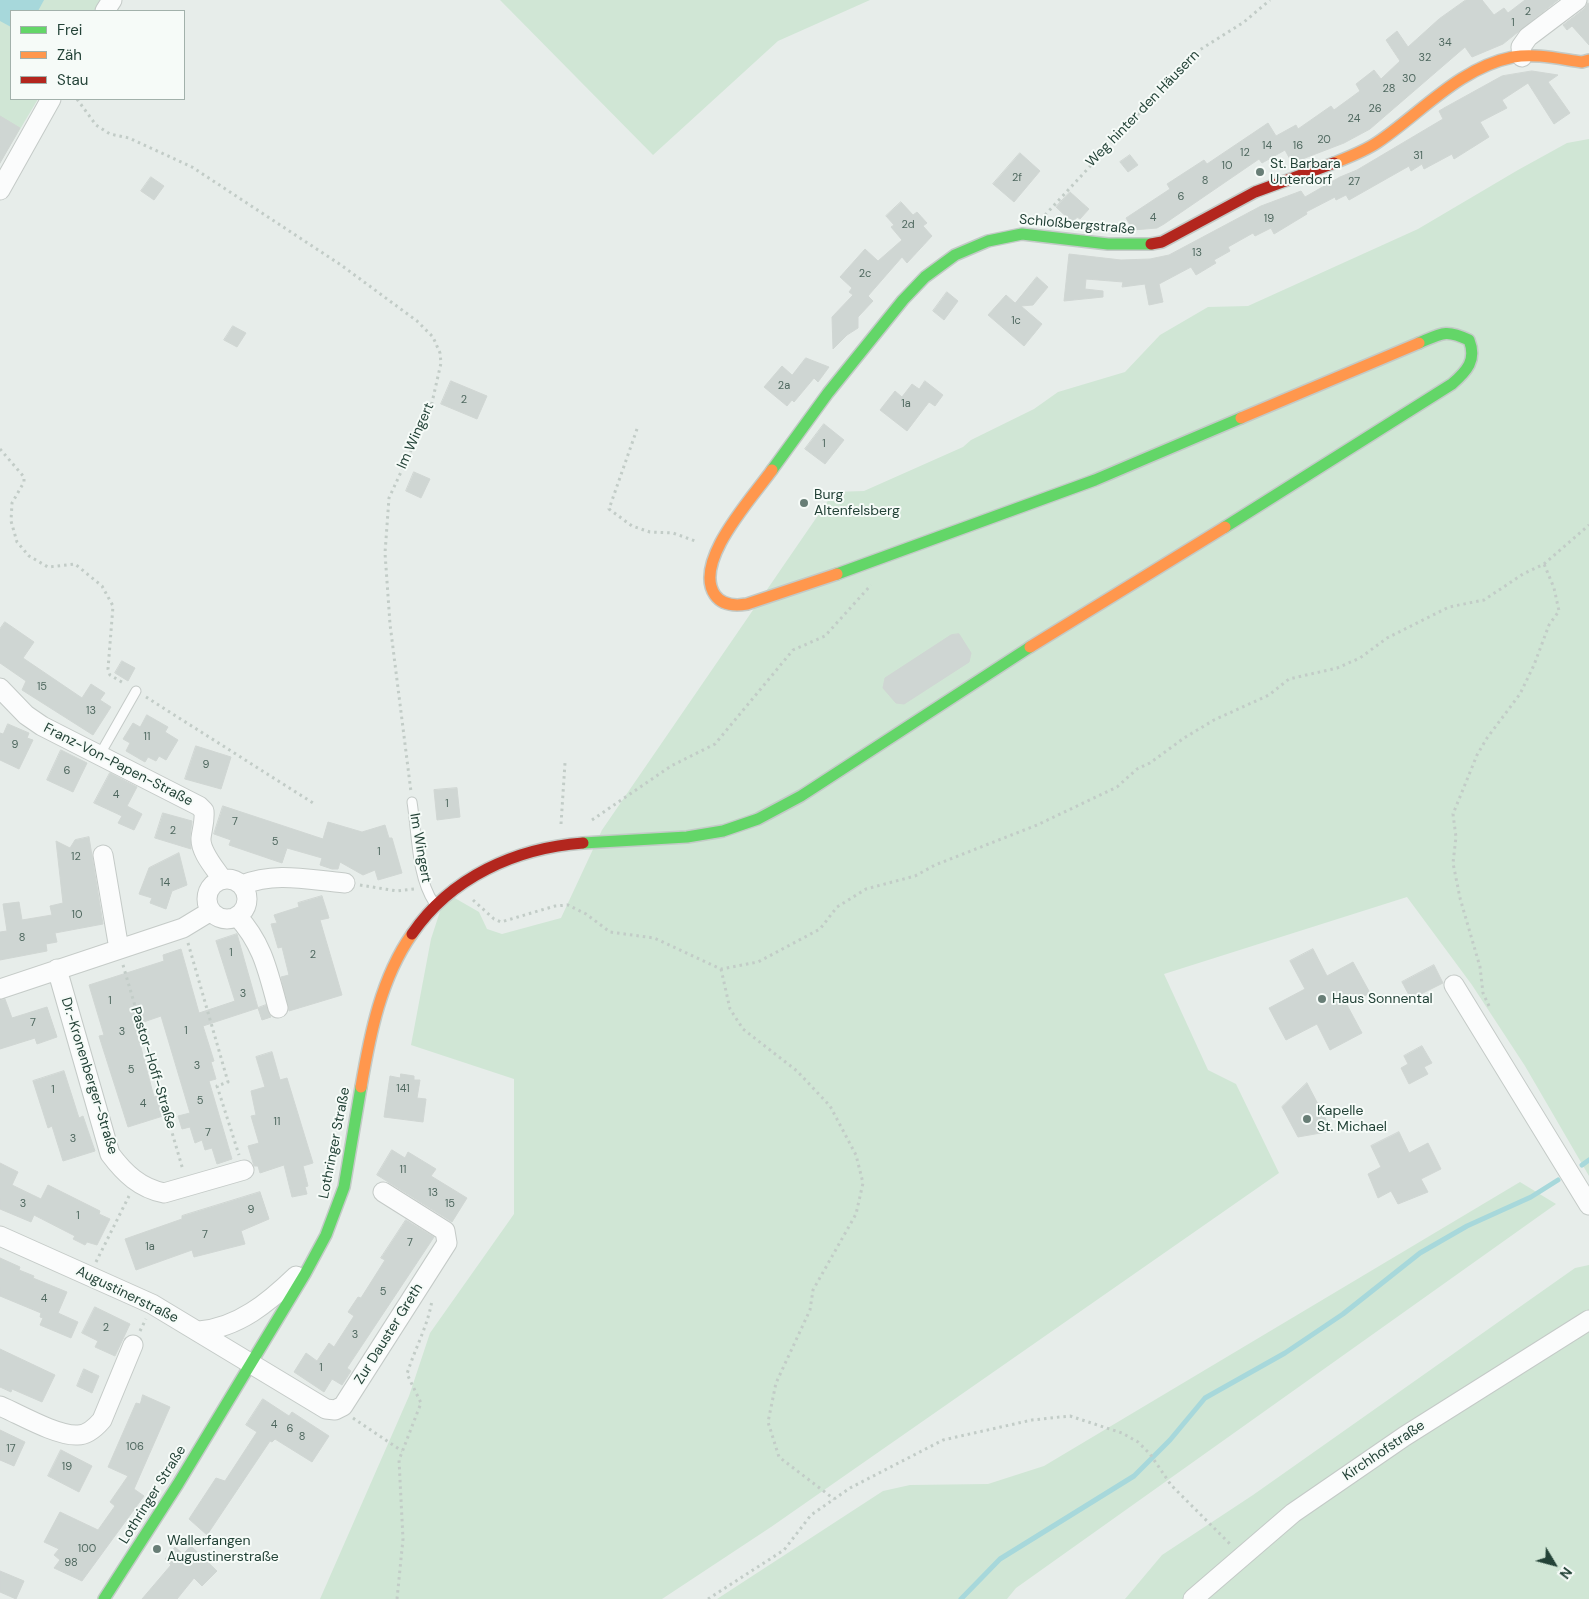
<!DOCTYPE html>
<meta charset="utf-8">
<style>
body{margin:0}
#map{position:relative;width:1589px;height:1599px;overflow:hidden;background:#e7edea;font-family:"DM Sans",sans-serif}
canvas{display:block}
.legend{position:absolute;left:10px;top:10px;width:175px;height:90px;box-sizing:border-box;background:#f6fbf8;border:1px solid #a2b1ab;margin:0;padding:6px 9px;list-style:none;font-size:15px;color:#234237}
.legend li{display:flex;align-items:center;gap:10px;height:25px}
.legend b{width:25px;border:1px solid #a2b1ab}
.north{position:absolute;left:1529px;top:1539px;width:50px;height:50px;-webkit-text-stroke:4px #f6fbf8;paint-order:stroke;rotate:127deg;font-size:14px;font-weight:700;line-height:20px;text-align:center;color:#234237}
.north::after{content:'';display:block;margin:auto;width:18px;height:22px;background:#234237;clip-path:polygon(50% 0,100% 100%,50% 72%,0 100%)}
</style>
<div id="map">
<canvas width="1589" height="1599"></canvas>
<ul class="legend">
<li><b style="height:6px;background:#63d668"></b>Frei</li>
<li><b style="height:6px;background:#ff974d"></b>Zäh</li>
<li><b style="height:6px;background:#b3261e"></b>Stau</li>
</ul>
<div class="north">N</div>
</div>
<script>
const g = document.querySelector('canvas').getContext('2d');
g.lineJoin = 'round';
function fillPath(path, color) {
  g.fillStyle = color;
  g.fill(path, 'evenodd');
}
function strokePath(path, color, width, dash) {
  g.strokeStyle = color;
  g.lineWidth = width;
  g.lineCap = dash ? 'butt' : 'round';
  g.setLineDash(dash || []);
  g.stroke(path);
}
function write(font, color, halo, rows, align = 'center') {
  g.font = font + ' "DM Sans",sans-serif';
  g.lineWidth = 4;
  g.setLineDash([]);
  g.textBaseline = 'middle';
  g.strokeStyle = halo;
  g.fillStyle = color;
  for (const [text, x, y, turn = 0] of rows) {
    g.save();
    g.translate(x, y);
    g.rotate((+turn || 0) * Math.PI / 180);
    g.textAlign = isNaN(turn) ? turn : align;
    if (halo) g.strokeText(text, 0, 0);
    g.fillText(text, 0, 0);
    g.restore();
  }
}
const green = new Path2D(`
 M0 0H102L95 11H11V99H38L0 163Z
 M500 0H870L778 41 653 155Z
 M1589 139V1176L1525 1066 1472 985 1407 897 1164 974 1208 1070 1236 1084 1279 1173 771 1527 662 1599H320L409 1396 430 1333 514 1214V1079L411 1045 431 939 446 893 479 912 487 929 502 934 561 918 602 830 834 492 864 491 963 447 971 440 1034 409 1058 392 1125 372 1160 335 1208 307 1248 306 1418 229 1518 170 1567 143Z
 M1520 1182 1556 1204 1016 1588 1007 1599H717L883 1491 910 1485 988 1484 1044 1466Z
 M1589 1265V1599H1125L1162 1555 1253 1495 1575 1268Z`);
const water = new Path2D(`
 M0 0H44L38 11H11V27L0 21Z`);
const stream = new Path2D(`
 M1582 1165 1589 1160
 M961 1599 1000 1559 1134 1476 1170 1440 1205 1398 1285 1353 1343 1314 1420 1253 1467 1226 1531 1197 1558 1180`);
const building = new Path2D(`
 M1466 0H1482L1494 15 1504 8 1508 13 1525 0H1558L1503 44 1472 57 1465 47 1370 129 1344 143 1292 163 1285 150 1262 163 1259 159 1164 224 1157 228 1133 230 1126 218 1170 189 1167 184 1204 160 1207 164 1268 123 1276 136 1296 125 1298 129 1331 106 1334 110 1360 91 1356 84 1374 70 1381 79 1400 61 1386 40 1397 31 1408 47 1439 19Z
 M1588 3 1589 5V45L1572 26 1567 30 1563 25 1584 9Z
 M1532 71 1558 75 1548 82 1570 113 1554 124 1528 83 1502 100 1507 108 1480 122 1489 137 1454 159 1452 154 1424 169 1422 164 1411 171 1409 166 1349 200 1346 195 1336 200 1335 197 1306 212 1307 214 1274 234 1271 228 1255 236 1253 233 1228 247 1230 251 1214 260 1216 263 1196 275 1191 267 1159 284 1163 302 1149 305 1145 284 1122 287 1123 282 1086 279 1085 289 1103 291V297L1064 301 1069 254 1121 260 1150 259 1169 255 1261 206 1301 191 1305 197 1340 177 1357 170 1443 119 1439 111 1444 108 1502 76Z
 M0 116 20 128 0 163Z
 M1020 153 1040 171 1014 202 993 184Z
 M1130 155 1138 165 1128 172 1120 162Z
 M151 177 164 186 154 200 141 191Z
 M1070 192 1089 209 1080 219 1077 217 1073 223 1056 207Z
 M901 202 913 215 917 212 927 223 923 226 932 236 907 263 902 257 868 296 873 301 858 317V328L847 335 833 349 832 317 853 295 849 292 852 288 840 277 865 249 878 261 902 240 891 227 894 225 886 216Z
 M1037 277 1048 287 1033 305 1021 306 1042 324 1024 346 988 315 1006 295 1015 303Z
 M947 292 958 301 944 320 933 311Z
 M233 326 246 333 237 347 224 340Z
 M806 358 829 367 818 382 814 378 794 402 792 400 787 406 764 387 782 366 792 375Z
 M451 381 487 396 477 419 441 404Z
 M925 381 943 395 935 406 929 402 907 431 880 410 895 391 902 397 912 384 919 389Z
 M824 424 844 440 825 464 805 449Z
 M414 472 430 479 421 498 406 491Z
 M5 622 34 642 23 658 82 698 91 684 105 693 100 700 111 707 93 735 22 690 26 681 0 663V629Z
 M959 634 971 653 969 662 904 704 896 703 883 688 885 678 951 635Z
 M122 661 135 668 128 681 115 673Z
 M147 715 168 727 165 732 178 740 166 760 159 756 156 761 148 757 145 762 126 751 130 743 123 739 133 723 140 727Z
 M8 724 29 733 27 738 33 740 19 769 0 760V733L3 734Z
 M196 746 231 757 221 789 185 779Z
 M61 750 87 763 73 792 47 780Z
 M110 773 137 787 127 806 142 814 134 830 118 823 122 816 94 803Z
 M457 788 460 817 437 820 434 790Z
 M223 806 323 839 328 822 362 832 385 825 389 838H392L402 873 378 880 375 870 363 875 340 862 338 869H332L320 865 322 858 287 848 282 863 229 845 231 840 214 834Z
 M163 813 192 821 190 837 191 849 155 838Z
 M89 837 103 924 55 933 57 942 46 944 47 951 0 960V932L7 931 3 904 19 902 22 920 52 915 50 906 63 903 56 841 70 848 75 840Z
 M179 853 187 885 172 891 166 909 150 903 152 898 139 894 149 868Z
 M322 896 329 918 320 920 342 995 289 1011 281 977 289 975 282 947 278 948 271 924 277 923 274 915 299 907 298 903Z
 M237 934 258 1008 203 1026 214 1061 211 1062 216 1079 209 1081 232 1159 217 1164 212 1148 205 1150 202 1140 195 1143 190 1127 182 1129 178 1116 190 1113 161 1016 135 1025 154 1097 157 1096 163 1116 128 1127 99 1036 104 1035 89 985 164 961 163 955 181 949 199 1013 235 1001 216 941Z
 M1313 949 1327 976 1353 962 1370 993 1347 1005 1362 1033 1330 1050 1317 1024 1286 1040 1269 1008 1305 989 1290 961Z
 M1434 965 1443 983 1411 999 1402 982Z
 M5 999 12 1018 47 1007 57 1037 37 1044 35 1038 0 1049V1000Z
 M266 1005 271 1017 262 1020 258 1008Z
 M1422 1046 1432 1063 1424 1067 1428 1074 1409 1084 1401 1068 1408 1064 1404 1056Z
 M272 1052 280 1080 287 1078 313 1163 303 1166 308 1186 305 1187 307 1194 292 1197 284 1165 260 1173 258 1166H254L248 1146 259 1143 251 1116 256 1115 251 1091 265 1087 256 1057Z
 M64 1071 79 1118 83 1116 95 1151 63 1161 52 1126 48 1128 33 1081Z
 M401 1074 414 1076V1080H420L417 1098 426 1099 423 1122 384 1117 390 1076 400 1078Z
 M1307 1083 1332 1131 1298 1137 1282 1107Z
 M1399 1132 1409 1153 1428 1143 1441 1169 1421 1179 1428 1192 1398 1204 1391 1191 1378 1198 1368 1174 1381 1167 1371 1146Z
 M392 1150 405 1158 408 1152 436 1169 431 1176 467 1198 452 1222 377 1175Z
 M0 1163 18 1172 12 1185 41 1199 48 1185 100 1211 99 1214 110 1219 97 1245 87 1242 85 1245 73 1239 75 1236 34 1215 31 1222 0 1209Z
 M260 1192 269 1219 241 1231 245 1244 194 1257 192 1250 136 1270 125 1239 182 1219V1216Z
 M406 1220 434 1237 347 1368 351 1371 342 1385 332 1379 324 1392 294 1372 306 1353 317 1361 329 1343 334 1347 354 1316 348 1312 358 1297 361 1298 385 1260 381 1258Z
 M0 1258 20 1267 19 1270 34 1276 33 1278 67 1292 58 1313 78 1322 71 1338 40 1325 43 1318 40 1317 41 1313 0 1296Z
 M95 1307 130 1324 115 1356 95 1347 98 1341 82 1333Z
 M0 1349 55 1375 42 1402 12 1389 11 1392 0 1387Z
 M84 1369 99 1376 92 1393 77 1386Z
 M143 1395 170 1407 134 1489 144 1496 82 1581 54 1568 60 1560 54 1555 59 1549 44 1542 60 1512 98 1530 115 1506 110 1502 128 1476 108 1467 136 1403 140 1404Z
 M263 1399 289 1416 292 1412 329 1436 312 1462 275 1439 272 1442 270 1441 207 1535 189 1519 216 1478 225 1481 257 1432 246 1425Z
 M0 1430 25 1442 14 1466 0 1460Z
 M61 1450 92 1466 79 1492 48 1476Z
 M191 1546 217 1571 202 1586 194 1578 177 1599H142L171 1565 165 1559 175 1547 183 1554Z
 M0 1571 24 1581 16 1599 0 1592Z`);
const path = new Path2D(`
 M77 99 96 125 110 134 129 138 192 167 341 265 417 321 433 337 440 353 441 363 431 407 389 498 385 553 390 624 411 792
 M1045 215 1184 65 1198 51 1244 22 1270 0
 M637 429 609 509 632 526 650 532 673 533 698 542
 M0 449 24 477V482L12 503 11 521 17 542 29 556 48 567 75 564 102 586 113 606 108 669 110 675 125 684
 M146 697 313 803
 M592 820 671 766 715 744 793 650 825 636 871 585
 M561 824 565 763
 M360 885 397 891 414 889
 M473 900 494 919 501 922 555 906 568 905 586 914 610 932 654 938 721 969 758 962 820 929 837 907 866 889 915 876 935 865 1037 825 1117 787 1137 769 1150 763 1184 738 1214 720 1269 695 1289 679 1337 668 1360 658 1387 638 1449 607 1484 600 1523 574 1544 564 1589 525
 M188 943 228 1082 217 1086 239 1155
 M123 965 183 1170
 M721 969 730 1009 743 1029 797 1071 830 1106 856 1155 863 1183 856 1214 813 1290 810 1310 776 1383 768 1422 779 1457 834 1499
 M1489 1006 1483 993 1480 967 1460 898 1453 863 1456 837 1453 814 1477 755 1487 738 1520 694 1534 665 1549 625 1559 611 1554 588 1544 564
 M96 1262 129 1196
 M140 1331 146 1319
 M353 1418 402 1451
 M397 1599 403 1539 399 1460 421 1403 407 1374C415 1348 428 1326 432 1300
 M708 1599 784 1550 811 1515 850 1488 943 1440 1032 1420 1070 1416 1122 1433 1138 1442 1150 1454 1171 1485 1231 1545`);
const lane = new Path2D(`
 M99 756 136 691
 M412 802C417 833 416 876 434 903`);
const street = new Path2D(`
 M105 11 112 0
 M1522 57 1521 47 1528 37 1577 0
 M0 190 51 99
 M0 688 26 715 42 726 199 806 204 811C205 821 202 829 201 838 200 852 215 868 222 879
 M103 855 119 949
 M207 899a20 20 0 1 1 40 0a20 20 0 1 1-40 0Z
 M242 885C276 871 309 880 345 883
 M237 916C263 944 268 972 278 1008
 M57 969 110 1154C125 1174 140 1188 164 1193L244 1170
 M1454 985 1589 1205
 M0 989 183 928 211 911
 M0 1236 152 1304 326 1409 335 1410 343 1406 447 1243 445 1231 383 1192
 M199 1331C238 1328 269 1302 296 1276
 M0 1406C21 1415 55 1435 76 1435 86 1436 96 1427 102 1420L133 1345
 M1193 1599 1293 1513 1405 1436 1589 1320`);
const fast = new Path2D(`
 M772 470 828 393 903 300 925 277 955 255 988 241 1022 234 1108 244H1151
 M1225 527 1452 384C1467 371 1477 360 1469 340 1446 329 1442 333 1419 343
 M837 574 1095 480 1241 418
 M583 843 687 837 723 831 758 819 801 796 1030 647
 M104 1599 178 1484 305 1274 326 1235 344 1187 361 1087`);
const slow = new Path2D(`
 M1334 163C1349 157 1365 151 1378 142 1422 112 1459 68 1513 57 1535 53 1560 59 1582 62L1589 60
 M1241 418 1419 343
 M772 470C753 497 692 562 715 595 722 605 735 606 747 604L837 574
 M1030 647 1225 527
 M361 1087C370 1034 381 978 412 934`);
const jam = new Path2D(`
 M1151 244 1162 242 1255 192 1334 163
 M412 934C451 877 516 848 583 843`);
const markers = [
 [1260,172,5,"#687e76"],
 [804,503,5,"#687e76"],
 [1322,999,5,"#687e76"],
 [1307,1119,5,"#687e76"],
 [157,1549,5,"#687e76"]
];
const numberNames = [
 ["2",1528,12],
 ["1",1513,23],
 ["34",1445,43],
 ["32",1425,58],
 ["30",1409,79],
 ["28",1389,89],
 ["26",1375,109],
 ["24",1354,119],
 ["20",1324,140],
 ["14",1267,146],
 ["16",1298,146],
 ["12",1245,153],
 ["31",1418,156],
 ["10",1227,166],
 ["2f",1017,178],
 ["8",1205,181],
 ["27",1354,182],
 ["6",1181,197],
 ["4",1153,218],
 ["19",1269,219],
 ["2d",908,225],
 ["13",1197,253],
 ["2c",865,274],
 ["1c",1016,321],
 ["2a",784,386],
 ["2",464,400],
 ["1a",906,404],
 ["1",824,444],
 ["15",42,687],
 ["13",91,711],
 ["11",147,737],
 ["9",15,745],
 ["9",206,765],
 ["6",67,771],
 ["4",116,795],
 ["1",447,804],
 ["7",235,822],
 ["2",173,831],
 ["5",275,842],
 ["1",379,852],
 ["12",76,857],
 ["14",165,883],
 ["10",77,915],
 ["8",22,938],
 ["1",231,953],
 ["2",313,955],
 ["3",243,994],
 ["1",110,1001],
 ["7",33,1023],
 ["1",186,1031],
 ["3",122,1032],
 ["3",197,1066],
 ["5",131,1070],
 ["141",403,1089],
 ["1",53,1090],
 ["5",200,1101],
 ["4",143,1104],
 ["11",277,1122],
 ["7",208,1133],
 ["3",73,1139],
 ["11",403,1170],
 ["13",433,1193],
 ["3",23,1204],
 ["15",450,1204],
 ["9",251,1210],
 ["1",78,1216],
 ["7",205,1235],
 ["7",410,1243],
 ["1a",150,1247],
 ["5",383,1292],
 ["4",44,1299],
 ["2",106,1328],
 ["3",355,1335],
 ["1",321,1368],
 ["4",274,1425],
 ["6",290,1429],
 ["8",302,1437],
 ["106",135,1447],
 ["17",11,1449],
 ["19",67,1467],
 ["100",87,1549],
 ["98",71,1563]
];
const streetNames = [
 ["Weg hinter den Häusern",1143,109,-46],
 ["Schloßbergstraße",1077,225,5],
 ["Im Wingert",416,436,-66],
 ["Franz-Von-Papen-Straße",118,765,27],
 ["Im Wingert",420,848,80],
 ["Pastor-Hoff-Straße",153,1068,73],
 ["Dr.-Kronenberger-Straße",89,1076,73],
 ["Lothringer Straße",335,1143,-79],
 ["Augustinerstraße",127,1295,26],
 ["Zur Dauster Greth",389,1334,-58],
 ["Kirchhofstraße",1384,1451,-34],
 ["Lothringer Straße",153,1495,-58]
];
const poiNames = [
 ["St. Barbara",1270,164],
 ["Unterdorf",1270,180],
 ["Burg",814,495],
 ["Altenfelsberg",814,511],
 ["Haus Sonnental",1332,999],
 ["Kapelle",1317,1111],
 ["St. Michael",1317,1127],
 ["Wallerfangen",167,1541],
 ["Augustinerstraße",167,1557]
];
fillPath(green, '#d0e6d5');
fillPath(water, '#a7d8db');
strokePath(stream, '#a7d8db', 5);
fillPath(building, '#cfd6d3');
strokePath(building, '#d0d6d3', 1);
strokePath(lane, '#c4cac7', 11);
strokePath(street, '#c4cac7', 21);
strokePath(fast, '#c3cac7', 14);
strokePath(slow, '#c3cac7', 14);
strokePath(jam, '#c3cac7', 14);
strokePath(path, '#c2ccc7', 3, [2.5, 4]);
strokePath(lane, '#fbfcfc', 9);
strokePath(street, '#fbfcfc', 19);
strokePath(fast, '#63d668', 11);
strokePath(slow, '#ff974d', 11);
strokePath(jam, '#b3261e', 11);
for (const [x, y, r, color] of markers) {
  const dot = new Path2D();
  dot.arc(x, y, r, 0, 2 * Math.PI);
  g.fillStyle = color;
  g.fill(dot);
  strokePath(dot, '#f6fbf8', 2);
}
write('11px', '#4f685f', null, numberNames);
write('14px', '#234237', '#f6fbf8', streetNames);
write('14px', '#234237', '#f6fbf8', poiNames, 'left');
</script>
